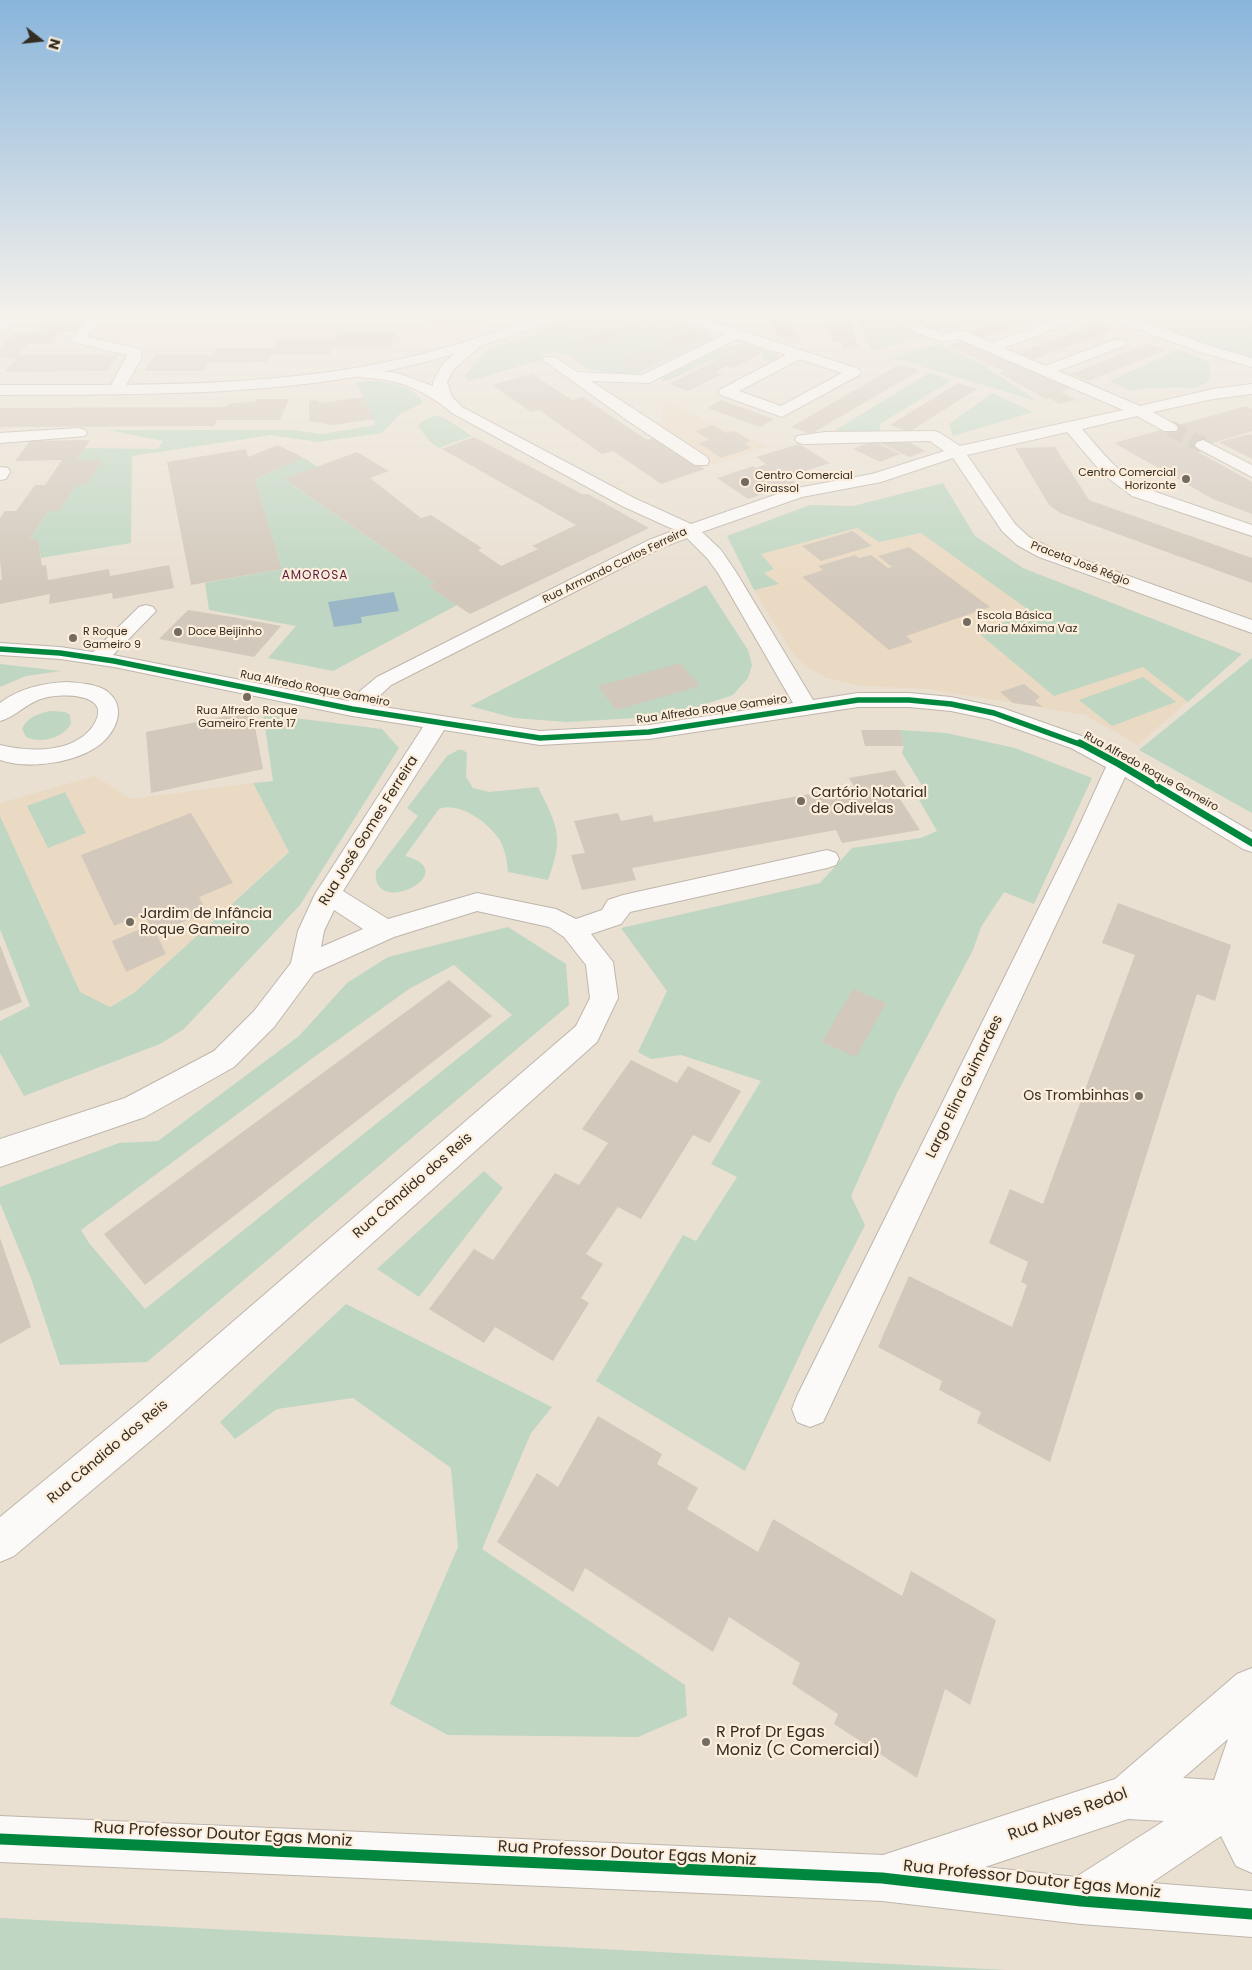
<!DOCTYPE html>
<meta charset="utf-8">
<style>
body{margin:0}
#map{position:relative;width:1252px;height:1970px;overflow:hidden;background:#e9e0d2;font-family:Poppins,sans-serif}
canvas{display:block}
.north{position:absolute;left:15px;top:15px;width:50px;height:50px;-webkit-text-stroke:4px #fdeedb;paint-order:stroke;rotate:106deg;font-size:14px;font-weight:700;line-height:20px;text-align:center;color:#342d24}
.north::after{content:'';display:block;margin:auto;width:18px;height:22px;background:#342d24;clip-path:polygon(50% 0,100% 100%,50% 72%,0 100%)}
</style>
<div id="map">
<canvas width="1252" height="1970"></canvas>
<div class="north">N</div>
</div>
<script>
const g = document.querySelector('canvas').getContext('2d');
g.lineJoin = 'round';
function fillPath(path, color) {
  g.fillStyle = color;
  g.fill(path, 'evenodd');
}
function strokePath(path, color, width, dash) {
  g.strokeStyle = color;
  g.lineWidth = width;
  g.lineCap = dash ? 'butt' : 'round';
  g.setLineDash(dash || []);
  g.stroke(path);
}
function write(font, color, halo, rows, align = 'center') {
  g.font = font + ' Poppins,sans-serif';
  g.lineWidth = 4.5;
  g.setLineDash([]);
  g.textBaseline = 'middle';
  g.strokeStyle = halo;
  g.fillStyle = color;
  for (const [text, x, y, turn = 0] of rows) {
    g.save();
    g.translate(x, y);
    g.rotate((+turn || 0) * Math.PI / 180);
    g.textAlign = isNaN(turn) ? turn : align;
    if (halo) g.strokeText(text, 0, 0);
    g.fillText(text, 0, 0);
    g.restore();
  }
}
const built = new Path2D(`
 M424 315H503L457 330 453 326 436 330Z
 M665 399 706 421 769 446 713 465 660 428Z
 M810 505 931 507 1023 568 1242 654 1138 745 1085 715 928 689 862 686 826 678 807 667 793 654 754 590 727 536Z
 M95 776 131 799 253 783 289 851 134 993 109 1007 80 993 0 816V803Z`);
const green = new Path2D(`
 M591 315H658L711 333 715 338 634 375 587 369 569 356 553 351 540 354 544 359 469 381 464 376 487 350 574 319 578 320Z
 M854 315H887L903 322 900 323 928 336 872 351Z
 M1174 315 1193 321 1204 315H1252V358C1215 346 1176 337 1143 316Z
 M740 344 753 346 778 355 775 361 762 360 764 353 744 346 669 380 662 381 664 376 725 348Z
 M939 344 989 367 987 368 1029 395 1036 401 900 360 886 359Z
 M1179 350 1208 361 1211 372 1208 382 1192 389 1180 387 1146 388 1131 391 1109 381Z
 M929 373 952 380 880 424V431L829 434Z
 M369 381C385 381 417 386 423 403L400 414 382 433 318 442 271 435 132 456 131 543 41 558 38 539H30L48 511H59L76 485 86 484 101 461 77 460 85 448 158 449 163 441 108 430H294L322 434 376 425 356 382Z
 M992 393 1033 412 953 436 949 424Z
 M433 416 443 417 472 436 439 448 429 441 418 426 421 422Z
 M304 458 318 467 285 480 435 583 428 586 457 605 333 671 268 658 296 626 209 610 205 583 282 569 255 479Z
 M943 483 975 536 1023 568 1242 654 1188 702 1143 667 1054 696 976 631 1033 613 921 533 879 542 857 528 761 554 774 569 764 573 779 584 754 590 727 536 810 505 853 506Z
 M706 585 748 650 752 665 748 678 733 695 688 710 637 718 567 722 514 718 470 706Z
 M1252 658V813L1139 750Z
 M0 664 61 671 26 676 0 687Z
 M1143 677 1176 702 1112 726 1079 700Z
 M51 711 65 712 70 715 71 724C62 738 42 744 26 737L22 729C27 717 39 713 51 711Z
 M263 714 382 729 399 748 300 905 184 1029 160 1044 24 1096 0 1053V1021L30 1006 0 929V816L80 992 110 1007 134 993 289 852 253 783 273 781Z
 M900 730 946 733 1015 748 1092 778 1034 904 1004 892 981 927 973 950 897 1093 851 1196 865 1225 813 1327 745 1471 596 1381 683 1235 696 1241 737 1177 711 1164 761 1081 681 1055 651 1059 638 1052 667 991 621 928 820 883 852 848 921 838 937 831 919 800 929 797 902 753 904 746Z
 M458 750H463L467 753 466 777 473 788 489 792 538 787C558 827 564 837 548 880L508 872C507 860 505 849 499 839 488 822 458 801 439 809L405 856C466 872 371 920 376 871L418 816 407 808 447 756Z
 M65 792 86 833 48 848 27 806Z
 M508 927 566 964 569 1005 147 1362 60 1365 32 1281 0 1203V1187L119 1143 158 1141 299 1036 347 983 388 957ZM454 965 512 1015 145 1309 89 1243 81 1230 321 1052 409 989Z
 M484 1171 503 1188 419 1297 377 1269Z
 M346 1304 552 1407 531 1433 482 1549 685 1685 687 1716 638 1737 448 1735 390 1704 458 1547 451 1468 353 1398 277 1409 235 1439 220 1422Z
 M0 1918 1008 1970H0Z`);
const water = new Path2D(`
 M394 592 399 611 361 617 362 623 334 627 328 602Z`);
const building = new Path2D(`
 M53 315H89L76 332H59L50 344H28L18 355H119L107 371 4 372 16 358H0V348L4 344 14 333H38Z
 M439 315H477L478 316 464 319 468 322 451 326Z
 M638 315H651L662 319 631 332 626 331 614 336 618 338 586 352 568 345Z
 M768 315H788L797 337H777Z
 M827 315 849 317 852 323H850L859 347 843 348 841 342H834L824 322H830Z
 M887 315H996V316L953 330 944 328 934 331 907 321 903 322Z
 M1015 315H1047L983 338 968 332Z
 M1096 324 1113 330 1034 359 1018 353Z
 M692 329 710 335 637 370 618 363 650 348 655 350 661 348 667 345 662 343Z
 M338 332H395L391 347H332L329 355H271L267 362 209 363 204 371H144L155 355H213L217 348H275L278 340H335Z
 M962 341 1071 388 1061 392 1076 400 1060 404 1049 398 1046 399 999 373 1004 371 948 346Z
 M1148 344 1166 350 1088 381 1070 374Z
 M744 346 763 353 733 368 727 366 715 372 722 374 688 391 669 384Z
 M900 364 920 370 811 434 791 427Z
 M532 374 572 400 583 397 647 440 656 437 705 469 661 484 613 451 602 454 539 410 531 412 492 385Z
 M958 383 977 389 909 432 890 425Z
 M363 397 374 419 333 425 309 421V401L317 400 321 403Z
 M256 399H289L280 420H217L214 426 0 427V408L224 407 231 403 255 402Z
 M721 400 774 419 760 427 707 408Z
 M1246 406 1252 409V431L1193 449 1252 482V514L1213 499 1114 443Z
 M713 425 726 433 735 431 751 441 744 443 751 448 721 458 699 443 710 440 695 431Z
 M1249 434 1252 435V459L1219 442Z
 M474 437 582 494H588L649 528 470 614 428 586 435 583 284 479 357 452 389 471 370 478 421 518 431 515 482 548 478 550 501 566 538 549 532 546 576 525 442 449Z
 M90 440 77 460H102L86 485H76L59 511H48L30 539H38L42 566 46 565 48 580 109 569 110 576 169 565 174 588 113 599 112 593 49 604 50 594 0 604V580H2L0 560V518L5 511H16L35 485H45L62 460 15 461 30 441Z
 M873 441 900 454 880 462 853 449Z
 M909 442 925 451 909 457 880 443Z
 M799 444 830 463 787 477 796 483 748 499 717 478 753 466 756 468 766 464 756 457Z
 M278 445 304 458 255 479 282 569 191 585 167 462 246 449 248 457Z
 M1055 447 1089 500 1252 558V583L1060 513 1049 505 1015 448Z
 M853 531 872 546 821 561 802 546Z
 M909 547 990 607 906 636 913 642 889 650 802 577 823 570 818 566 855 555 859 558 871 555 888 568 892 567 878 556Z
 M188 610 232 617 281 626 254 657 159 639Z
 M680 663 700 686 616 710 598 686Z
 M1024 684 1040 697 1035 701 1043 707 1013 703 1000 692Z
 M252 711 263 769 151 793 146 732Z
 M861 730H900L904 746H865Z
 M895 770 912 796 900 799 920 830 842 843 836 830 632 868 636 880 582 890 571 855 585 853 574 821 618 813 621 821 652 815 654 822 854 786 849 778Z
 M191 813 233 883 199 897 207 912 156 933 166 954 126 972 112 941 150 925 144 914 114 926 81 855Z
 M1118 903 1231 945 1215 1001 1197 994 1050 1462 977 1423 981 1412 939 1390 942 1381 878 1347 909 1276 1012 1327 1027 1285 1021 1282 1028 1262 989 1243 1010 1189 1043 1204 1053 1176 1135 955 1102 943Z
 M0 945 22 1002 0 1011Z
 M449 980 492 1016 145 1285 104 1234Z
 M853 989 886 1003 856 1057 822 1042Z
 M631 1060 677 1083 688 1066 741 1091 710 1143 693 1135 641 1219 618 1207 586 1254 603 1264 581 1298 589 1303 553 1361 495 1327 484 1343 429 1309 474 1249 493 1260 555 1173 579 1185 608 1143 582 1129Z
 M0 1238 31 1327 0 1344Z
 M598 1416 662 1454 657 1464 698 1488 687 1509 758 1552 773 1519 902 1596 911 1571 996 1620 970 1705 945 1689 917 1778 834 1724 838 1714 792 1684 800 1663 729 1617 713 1652 585 1568 573 1592 497 1542 537 1473 558 1487Z`);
const streetTunnel = new Path2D(`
 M1170 428 1203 445`);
const street = new Path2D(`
 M6 315H21L5 331 0 332V321Z
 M91 315H106L87 337 140 349 142 352 141 359 122 392H112L109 389 127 355 73 342 71 339Z
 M672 315H693L859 369 861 372 859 375 782 417 721 395 718 392 721 389 786 355 737 339 649 383 591 381 707 457 709 461 707 465H695L631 423 543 360 545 357H555L577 372 642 375 724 335 674 318ZM800 359 842 373 781 406 739 391Z
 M1066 315H1086L1084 318 1004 348 1045 366 1114 340H1124L1126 343 1124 346 1058 371 1140 406 1213 389 1252 384V394L1213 399 1153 412 1176 425 1178 428 1176 431H1164L1137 416 1082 429C1101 451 1118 473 1144 488L1252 525V536L1132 496 1104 475 1067 432 967 455 1015 524 1029 537 1053 549 1252 620V633L1039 557 1017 545 1002 531 953 458 881 482 802 497 702 532 721 550 736 572 813 700 858 693H909L951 697 1002 708 1087 738 1127 759 1252 832V852L1243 849 1125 777 823 1422 810 1427 797 1422 792 1409 797 1396 1075 835 1106 767 1071 748 989 719 951 711 909 707H858L649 739 540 745 444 730 343 891 388 919 477 893 556 909 576 919 602 910 608 900 623 895 827 850 836 853 839 859 836 865 827 868 630 912 621 924 591 934 613 962 618 998 597 1042 168 1426 14 1556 0 1562V1517L142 1400 576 1026 590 998 586 965 564 937 549 927 477 911 394 937 314 973 274 1027 234 1067 145 1117 0 1167V1139L125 1098 214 1051 254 1011 291 963 298 931 315 894 423 727 352 716 114 667 60 659 0 655V643L60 647 93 652 139 607 146 605 153 607 156 611 113 655 348 701 377 677 649 540 675 530 622 506 452 413C432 396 411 384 385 380 373 378 361 378 350 375L348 372 350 369 355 368 397 373 433 386V382L443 364 468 342H478L480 345 478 348 454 369 447 382 452 397 462 407 634 498 691 524 792 489 872 474 944 451 930 441 803 444 797 442 795 439 797 436 825 432 934 431 940 433 960 446 1123 410 959 339 944 342 914 332 912 329 919 325 944 334 959 331 966 332 992 343ZM687 538 707 558 718 573 793 703 649 725 540 731 370 705 391 685 661 548ZM334 910 363 929 321 947 324 931Z
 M1105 315H1125L1210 346 1252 358V367L1200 352 1107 318Z
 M79 428 85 430 87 433 85 436 0 443V433Z
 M1203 440 1252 465V477L1197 448 1195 445 1197 442Z
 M0 467 8 468 10 472 6 479 0 480Z
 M67 682C80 683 98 684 108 692 126 707 117 729 103 742 79 763 29 770 0 760V745C29 752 73 754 93 726 115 693 62 693 44 698 27 702 16 717 0 721V703C20 688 43 683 67 682Z
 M1252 1668V1873L1236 1866 1221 1836 1151 1883 1252 1891V1937L1081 1924 882 1901 0 1862V1816L883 1855 1115 1779 1237 1674ZM1228 1739 1214 1780 1183 1778ZM1128 1819 1164 1821 1076 1877 985 1867Z`);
const secondary = new Path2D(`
 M542 315H562L560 318C502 340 443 359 382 372 257 397 127 394 0 395V385C127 385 257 388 382 363 437 352 490 335 542 315Z`);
const cyclewayFar2 = new Path2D(`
 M0 649 60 653 114 661 352 709 540 738 649 732 858 700H909L951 704 994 713 1082 745`);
const cyclewayFar1 = new Path2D(`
 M1080 743 1119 764 1252 843`);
const cycleway = new Path2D(`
 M0 1839 882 1878 1081 1901 1252 1914`);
const markers = [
 [1186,479,5,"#736c61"],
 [745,482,5,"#736c61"],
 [967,622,5,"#736c61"],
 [178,632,5,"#736c61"],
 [73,638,5,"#736c61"],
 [247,697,5,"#736c61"],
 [801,801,5,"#736c61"],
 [130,922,5,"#736c61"],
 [1139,1096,5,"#736c61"],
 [706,1742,5,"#736c61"]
];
const farPoinames = [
 ["Centro Comercial",1176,473,"right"],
 ["Horizonte",1176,486,"right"],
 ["Centro Comercial",755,476],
 ["Girassol",755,489],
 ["Escola Básica",977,616],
 ["Maria Máxima Vaz",977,629],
 ["R Roque",83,632],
 ["Gameiro 9",83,645],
 ["Doce Beijinho",188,632],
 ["Rua Alfredo Roque",247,711,"center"],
 ["Gameiro Frente 17",247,724,"center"]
];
const farStreetnames = [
 ["Praceta José Régio",1080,564,21],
 ["Rua Armando Carlos Ferreira",615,566,-26],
 ["Rua Alfredo Roque Gameiro",315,689,11],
 ["Rua Alfredo Roque Gameiro",712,710,-8],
 ["Rua Alfredo Roque Gameiro",1151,772,29]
];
const farNeighbourhoodnames = [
 ["AMOROSA",315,576]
];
const poiNames = [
 ["Cartório Notarial",811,793],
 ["de Odivelas",811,809],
 ["Jardim de Infância",140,914],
 ["Roque Gameiro",140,930],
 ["Os Trombinhas",1129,1096,"right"]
];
const streetNames = [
 ["Rua José Gomes Ferreira",369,831,-58],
 ["Largo Elina Guimarães",965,1087,-64],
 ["Rua Cândido dos Reis",413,1186,-41],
 ["Rua Cândido dos Reis",108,1452,-40]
];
const nearPoinames = [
 ["R Prof Dr Egas",716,1733],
 ["Moniz (C Comercial)",716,1751]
];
const nearStreetnames = [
 ["Rua Alves Redol",1068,1815,-20],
 ["Rua Professor Doutor Egas Moniz",223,1835,3],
 ["Rua Professor Doutor Egas Moniz",627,1854,3],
 ["Rua Professor Doutor Egas Moniz",1032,1880,6]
];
fillPath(built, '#ebdac3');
fillPath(green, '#bfd6c2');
fillPath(water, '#9bb7c7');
fillPath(building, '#d2c8bb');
strokePath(streetTunnel, '#c5bcaf', 16, [16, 8]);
strokePath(street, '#beb6ac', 2);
strokePath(secondary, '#beb6ac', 2);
fillPath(street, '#fcfaf8');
fillPath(secondary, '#f7f7f6');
strokePath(cyclewayFar2, '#00873e', 5.5);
strokePath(cyclewayFar1, '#00873e', 7);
strokePath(cycleway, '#00873e', 11);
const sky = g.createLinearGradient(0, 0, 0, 591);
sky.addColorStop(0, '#89b5db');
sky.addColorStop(0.53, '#f5f1eb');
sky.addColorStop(1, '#f5f1eb00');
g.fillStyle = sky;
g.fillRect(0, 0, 1252, 591);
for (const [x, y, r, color] of markers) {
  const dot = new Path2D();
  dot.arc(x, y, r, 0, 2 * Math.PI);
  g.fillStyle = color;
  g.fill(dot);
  strokePath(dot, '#fdeedb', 2);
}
write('11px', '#342d24', '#fdeedb', farPoinames, 'left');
write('11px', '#342d24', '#fdeedb', farStreetnames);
g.letterSpacing = '1px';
write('12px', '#5a1d42', '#fdeedb', farNeighbourhoodnames);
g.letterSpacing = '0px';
write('14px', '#342d24', '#fdeedb', poiNames, 'left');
write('14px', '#342d24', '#fdeedb', streetNames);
write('16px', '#342d24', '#fdeedb', nearPoinames, 'left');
write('16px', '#342d24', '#fdeedb', nearStreetnames);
</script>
